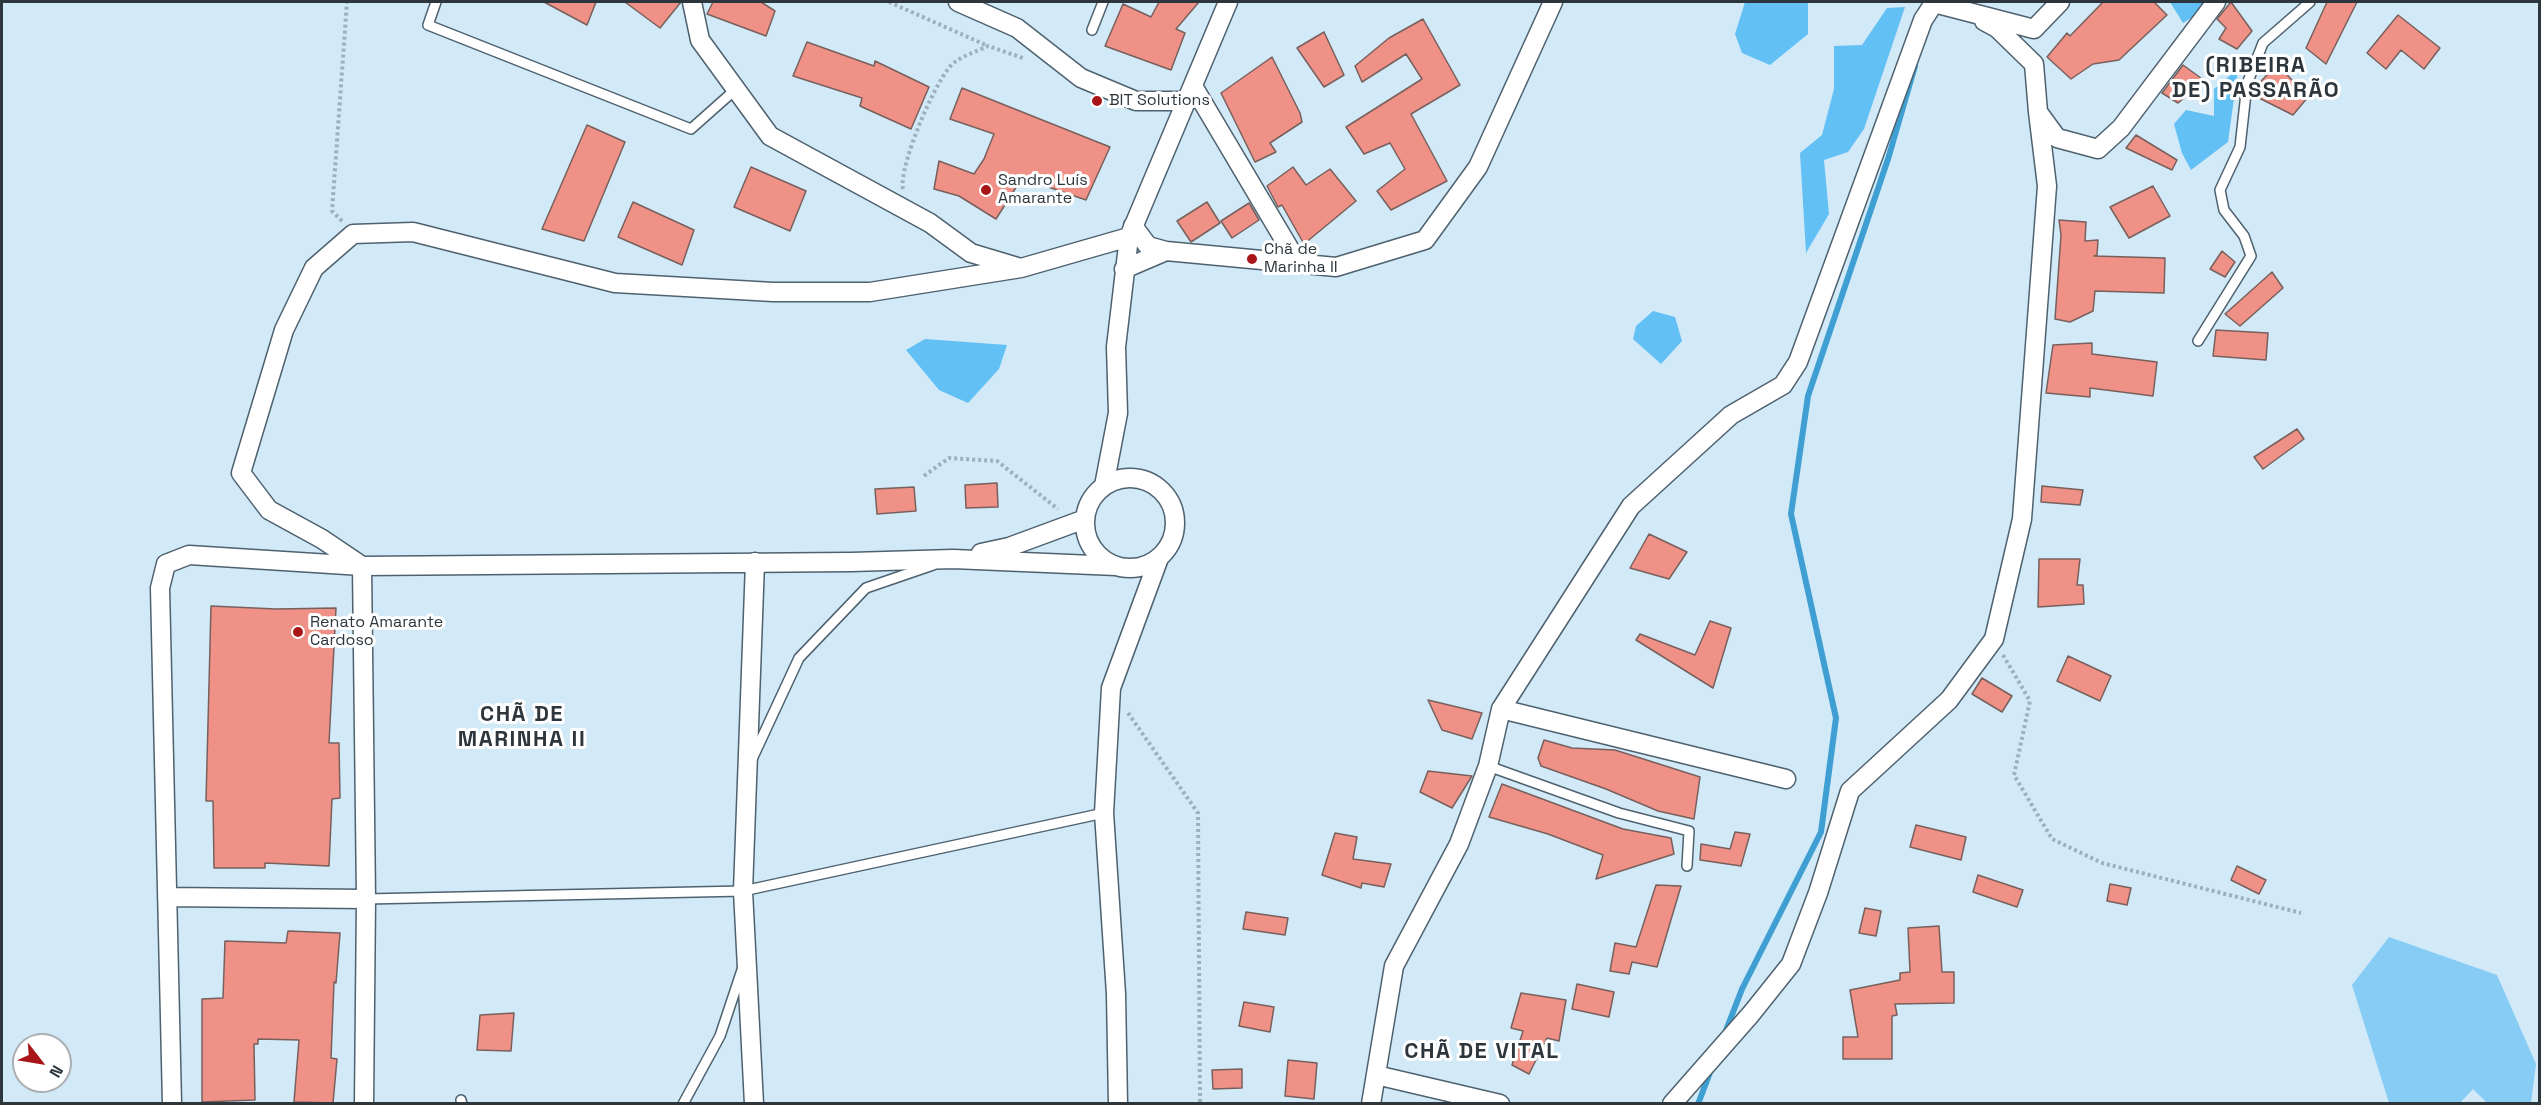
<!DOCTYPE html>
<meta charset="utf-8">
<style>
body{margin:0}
#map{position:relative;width:2541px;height:1105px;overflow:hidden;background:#d2e9f8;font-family:"Space Grotesk",sans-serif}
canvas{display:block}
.frame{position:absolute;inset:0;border:3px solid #2d363c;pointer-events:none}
.north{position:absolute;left:12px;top:1033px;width:60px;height:60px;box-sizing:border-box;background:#fff;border:2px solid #abafb1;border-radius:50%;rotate:121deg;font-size:16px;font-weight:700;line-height:24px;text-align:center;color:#2d363c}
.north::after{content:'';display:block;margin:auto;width:21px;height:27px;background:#a91618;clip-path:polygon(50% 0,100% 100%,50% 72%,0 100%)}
</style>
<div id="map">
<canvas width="2541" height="1105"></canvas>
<div class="frame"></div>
<div class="north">N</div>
</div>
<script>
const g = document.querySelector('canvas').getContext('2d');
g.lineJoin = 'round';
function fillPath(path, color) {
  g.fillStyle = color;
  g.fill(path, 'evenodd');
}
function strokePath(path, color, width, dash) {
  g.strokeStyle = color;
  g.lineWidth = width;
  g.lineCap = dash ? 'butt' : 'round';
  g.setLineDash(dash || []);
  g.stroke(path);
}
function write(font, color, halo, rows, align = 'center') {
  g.font = font + ' "Space Grotesk",sans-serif';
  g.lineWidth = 6;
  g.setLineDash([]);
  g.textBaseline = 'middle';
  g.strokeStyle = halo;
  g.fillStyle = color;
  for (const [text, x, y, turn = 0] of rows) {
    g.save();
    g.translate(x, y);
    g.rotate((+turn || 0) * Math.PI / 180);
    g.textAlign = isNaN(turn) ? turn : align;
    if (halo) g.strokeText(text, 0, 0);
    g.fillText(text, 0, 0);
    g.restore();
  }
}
const green = new Path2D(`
 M2389 937 2497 975 2536 1064 2531 1103H2487L2473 1089 2460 1103H2389L2352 985Z`);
const forest = new Path2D(`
 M1745 2H1808V34L1770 65 1742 53 1735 34Z
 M2170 2H2207L2205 9 2183 23Z
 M1905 7 1864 129 1848 152 1824 160 1829 214 1806 253 1800 153 1822 135 1834 89V46L1862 45 1887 8Z
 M2238 69 2228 142 2191 170 2182 153 2174 124 2186 110 2214 116V89Z
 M1653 311 1675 317 1682 341 1661 364 1633 339 1636 326Z
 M925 339 1007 345 999 369 968 403 939 390 906 350Z`);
const stream = new Path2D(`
 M1725 1033 1742 989 1821 832 1836 718 1791 514 1808 396 1888 159 1915 66
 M1698 1104 1711 1070`);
const building = new Path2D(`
 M544 2H596L587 25Z
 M625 2H681L660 28Z
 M713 2H761L775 11 766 36 707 14Z
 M1159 2H1199L1176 29 1185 33 1171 70 1105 46 1123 4 1151 17Z
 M2103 2H2154L2167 15 2119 60 2093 64 2071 79 2047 57 2067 33 2070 36Z
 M2231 2 2252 31 2237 49 2219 39 2226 28 2217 19Z
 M2327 2H2357L2326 64 2306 48Z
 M2398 15 2440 48 2424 69 2401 50 2386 69 2367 53Z
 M1423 19 1460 85 1411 114 1447 181 1391 210 1377 191 1405 169 1390 143 1364 154 1346 127 1422 79 1406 54 1362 82 1355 66 1389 38Z
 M1324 32 1344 75 1324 87 1297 48Z
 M807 42 874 66 875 61 929 87 911 129 860 106 862 98 793 76Z
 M1272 57 1300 113 1302 122 1270 143 1276 152 1255 162 1221 93Z
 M2277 64 2308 97 2293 115 2253 95V90Z
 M2183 65 2205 81 2178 103 2162 93Z
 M962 88 1110 147 1086 200 1022 178 996 219 959 196 934 189 939 161 974 174 984 159 994 134 950 119Z
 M587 125 625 142 584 241 542 229Z
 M2136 135 2177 160 2172 170 2126 148Z
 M751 167 806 191 790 231 734 207Z
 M1293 167 1306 185 1330 169 1356 201 1304 244 1282 205 1278 207 1267 186Z
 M2153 186 2170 216 2129 238 2110 207Z
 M633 202 694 230 682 265 618 237Z
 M1207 202 1220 223 1191 242 1177 221Z
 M1249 203 1259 220 1232 238 1221 221Z
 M2059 220 2086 222 2085 241 2098 240 2097 255 2094 256 2165 258 2164 293 2095 291 2093 311 2070 322 2055 319 2061 235Z
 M2222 251 2235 262 2225 277 2210 269Z
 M2272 272 2283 288 2240 326 2225 314Z
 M2216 330 2268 333 2266 360 2213 356Z
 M2092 343V354L2157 362 2153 396 2090 388V397L2046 393 2053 345Z
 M2297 429 2304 439 2263 469 2254 457Z
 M997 483 998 507 966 508 965 485Z
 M2042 486 2083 490 2080 505 2041 502Z
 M914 487 916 511 877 514 875 489Z
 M1649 534 1687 552 1669 579 1630 568Z
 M2039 559H2080L2077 585H2083L2084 604 2038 607Z
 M211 606 276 609 336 608 329 743H339L340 798 332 799 329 866 265 863V868H214L213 801H206Z
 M1710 621 1731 628 1713 688 1636 640 1640 634 1695 655Z
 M2068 656 2111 676 2100 701 2057 681Z
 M1982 678 2012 696 2002 712 1972 694Z
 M1428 700 1482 713 1472 739 1442 730Z
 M1544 740 1572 748 1615 750 1700 777 1694 819 1658 811 1606 789 1541 766 1538 758Z
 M1428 771 1472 776 1452 808 1420 792Z
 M1502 784 1623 829 1671 838 1674 854 1596 879 1603 855 1548 834 1489 817Z
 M1916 825 1966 837 1961 860 1910 847Z
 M1735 832 1750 834 1741 866 1700 860 1701 844 1730 849Z
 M1335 833 1357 837 1353 859 1391 864 1384 887 1362 883 1361 888 1322 875Z
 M2237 866 2266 880 2259 894 2231 880Z
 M1978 875 2023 890 2017 907 1973 892Z
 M2110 884 2131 888 2127 905 2107 901Z
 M1656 885 1681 886 1657 967 1632 962 1629 974 1610 971 1615 943 1636 947Z
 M1865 908 1881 911 1876 936 1859 933Z
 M1246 912 1288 918 1285 935 1243 929Z
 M1939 926 1942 972H1954V1003L1895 1004 1897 1015 1892 1016V1059H1843V1037H1858L1850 990 1900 980V973L1910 972 1908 928Z
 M288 931 340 933 336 983 334 982 331 1058 337 1059 333 1103 294 1102 299 1040 258 1039V1044H254L255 1100 202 1102V999L223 998 225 941 286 943Z
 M1577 984 1614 992 1609 1017 1572 1009Z
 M1521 993 1566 1000 1559 1041 1547 1038 1529 1074 1512 1065 1523 1031 1511 1028Z
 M1244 1002 1274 1007 1270 1032 1239 1026Z
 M514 1013 511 1051 477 1050 480 1015Z
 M1288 1060 1317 1063 1314 1099 1285 1096Z
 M1242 1069V1088L1213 1089 1212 1070Z`);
const path = new Path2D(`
 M889 2 988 46
 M903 189C898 168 937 74 955 62 964 55 978 51 988 46L1023 58
 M342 221 332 211 347 2
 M924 476 949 458 997 461 1058 509
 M2003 655 2030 701 2014 775 2052 839 2102 863 2301 913
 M1128 713 1198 813 1200 1104`);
const lane = new Path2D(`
 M436 2 428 25 691 129 736 89
 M1092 30 1103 2
 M2198 341 2251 256 2244 236 2224 210 2220 190 2240 147 2247 84 2263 43 2310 2
 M753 757 799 658 866 588 933 565
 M1488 766 1619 813 1689 831 1687 866
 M366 899 743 891 1104 813
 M461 1100 462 1104
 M683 1104 720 1036 742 970`);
const street = new Path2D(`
 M692 2 700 40 770 136 930 223 971 253 1021 268 1129 237
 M958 2 1017 28 1081 78 1136 101H1186
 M1984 21 1997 28 2034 64 2038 112 2057 138 2098 149 2121 128 2216 2
 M1193 86 1298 263
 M1133 226 1148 246 1166 251 1336 267 1425 240 1478 167 1553 2
 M1124 269 1166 251
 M1085 523a45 45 0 1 1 90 0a45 45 0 1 1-90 0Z
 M1104 486 1118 413 1116 347 1129 237 1228 2
 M981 553 1009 547 1085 519
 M1501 709 1786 779
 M167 897 366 899
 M1376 1075 1500 1104
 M172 1104 160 588 166 564 189 555 362 566 851 562 953 559 1116 566
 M364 1104 366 899 362 566 322 539 269 510 241 473 284 330 314 268 353 234 413 232 615 283 773 292H870L1021 268
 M754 1104 743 891 755 562
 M1118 1104 1116 994 1104 813 1111 688 1159 558
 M1371 1104 1394 966 1459 844 1488 766 1501 709 1631 506 1731 415 1783 385 1798 362 1923 20 1934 3 2034 29 2060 2
 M1672 1104 1751 1014 1791 964 1818 893 1850 791 1949 700 1994 639 2022 519 2047 186 2038 112`);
const markers = [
 [1097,101,6,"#a91618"],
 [986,190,6,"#a91618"],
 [1252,259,6,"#a91618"],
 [298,632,6,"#a91618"]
];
const poiNames = [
 ["BIT Solutions",1109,101],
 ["Sandro Luís",998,181],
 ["Amarante",998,199],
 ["Chã de",1264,250],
 ["Marinha II",1264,268],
 ["Renato Amarante",310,623],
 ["Cardoso",310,641]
];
const districtNames = [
 ["(RIBEIRA",2256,66],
 ["DE) PASSARÃO",2256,91],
 ["CHÃ DE",522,715],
 ["MARINHA II",522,740],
 ["CHÃ DE VITAL",1482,1052]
];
fillPath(green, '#87ccf5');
fillPath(forest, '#62c0f5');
strokePath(stream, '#3f9fd3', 6);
fillPath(building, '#ef9186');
strokePath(building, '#78605d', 1.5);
strokePath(lane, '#4e616e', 12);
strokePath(street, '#4e616e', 21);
strokePath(path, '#9db0bc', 4, [3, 3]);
strokePath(lane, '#fff', 9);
strokePath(street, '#fff', 18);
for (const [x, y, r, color] of markers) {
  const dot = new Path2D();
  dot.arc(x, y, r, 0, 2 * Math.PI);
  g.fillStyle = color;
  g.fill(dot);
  strokePath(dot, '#fff', 2);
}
write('16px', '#2d363c', '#fff', poiNames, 'left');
g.letterSpacing = '1.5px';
write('bold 22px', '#2d363c', '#fff', districtNames);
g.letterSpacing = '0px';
</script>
